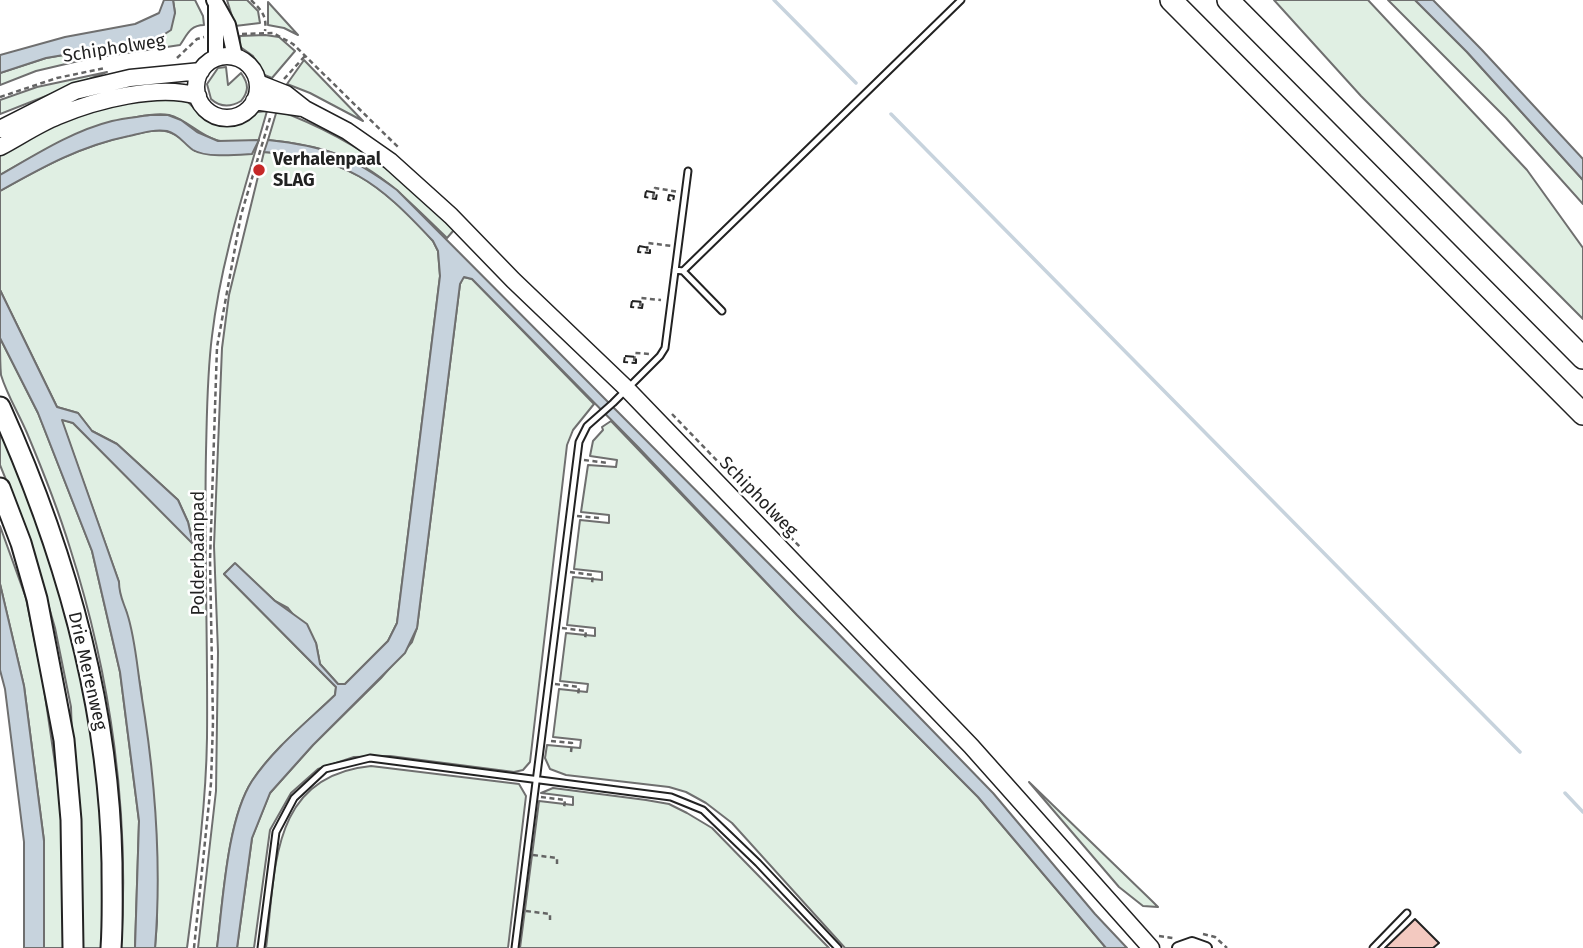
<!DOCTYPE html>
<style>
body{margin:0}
canvas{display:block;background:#fff}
</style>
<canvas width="1583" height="948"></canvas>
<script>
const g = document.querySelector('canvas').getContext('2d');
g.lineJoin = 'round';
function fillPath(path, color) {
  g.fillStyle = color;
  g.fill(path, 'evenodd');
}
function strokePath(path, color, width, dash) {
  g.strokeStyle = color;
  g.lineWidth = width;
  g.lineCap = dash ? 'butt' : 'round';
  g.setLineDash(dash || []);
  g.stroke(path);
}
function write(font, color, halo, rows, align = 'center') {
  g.font = font + ' "Fira Sans",sans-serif';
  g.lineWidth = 5;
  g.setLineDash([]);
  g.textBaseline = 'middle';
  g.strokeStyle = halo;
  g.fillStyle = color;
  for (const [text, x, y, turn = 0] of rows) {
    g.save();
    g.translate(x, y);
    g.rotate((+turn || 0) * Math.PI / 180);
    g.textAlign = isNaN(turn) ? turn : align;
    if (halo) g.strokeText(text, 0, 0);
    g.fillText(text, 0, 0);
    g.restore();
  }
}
const green = new Path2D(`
 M173 0H195L203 16 204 25C190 25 187 35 180 45L87 59 36 71 0 85V73L46 58 157 39 175 13Z
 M227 0H247L258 11 260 23 235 26Z
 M1274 0H1368L1527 170 1583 248V319L1361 96Z
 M1388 0H1415L1467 52 1583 180V204L1506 118Z
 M268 2 298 35 284 28 268 25Z
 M265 35 279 37 295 51 272 78 262 74 253 56 239 46 240 36Z
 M304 60 363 121 310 93 287 84Z
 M226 67 228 85 241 73C249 84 249 91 241 101 231 107 221 108 211 99L207 84 218 68Z
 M107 72 0 114V100L37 87Z
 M185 99 203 117 218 122 233 121 249 113 267 111C246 185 221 259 212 336 207 375 207 414 206 452 204 547 208 643 207 738 206 808 196 878 187 948H155L157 921 141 690 126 611 119 596V582L61 419 73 423 193 543 188 522 178 500 117 444 92 431 78 413 57 407 0 290V191C44 166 81 146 131 135 143 133 156 128 169 132 180 135 187 144 195 151L258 141C245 140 228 144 216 140 199 135 186 119 169 115 159 113 147 115 137 117 86 125 44 150 0 175V151C41 130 84 107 131 100 148 97 167 99 185 99Z
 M277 110C319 125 359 147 395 174 416 190 435 211 454 230L447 238C384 177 360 149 268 140Z
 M264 152C348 158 377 181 433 241L438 251 440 276 397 623 388 641 345 684H338L320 664 316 643 288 608 275 601 235 564 224 574 336 687 335 695C307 722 274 748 252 781 227 819 223 901 217 948H198L216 791 218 652 214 546 222 348 229 295Z
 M463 277 472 279 594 404 573 430 567 445 530 762 523 770 514 772 390 756 354 757 318 769 291 793 270 830 254 948H237L252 838 270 793 313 745 381 678 412 642 417 628 460 284Z
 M0 338 38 413 92 551 120 672 139 821 135 948H121C130 814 111 676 70 548 58 509 43 471 27 433 19 414 7 395 1 375 0 364 0 349 0 338Z
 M611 421 797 615 978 797 1106 948H845L732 823 706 803 686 792 669 787 566 775 550 769 545 758 547 745 580 748 581 740 553 737 559 689 587 692 588 684 560 681 566 633 595 636V628L567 625 573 577 602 580V572L574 569 580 520 609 523V515L581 512 588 465 616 467 617 460 590 456 593 441 603 430 602 427Z
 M0 430 18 469 52 564 84 680 102 794 105 948H79L71 707 55 628 28 534 0 465Z
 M0 526 26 598 43 682 66 838 63 948H44V841L24 686 0 584Z
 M371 766 519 784 526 796 508 948H266C276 870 269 776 371 766Z
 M1029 782 1152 901 1158 907 1143 906 1119 887Z
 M553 788 646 800 669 804 687 813 712 828 829 948H520L539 801 573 805V797L541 793Z`);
const water = new Path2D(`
 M164 0H173L175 13 171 30 157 39 46 58 0 73V55L65 37 135 24 159 13Z
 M1415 0H1433L1482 50 1583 159V180L1467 52Z
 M150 115H168L181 120 197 132 218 141 259 140 252 154C237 155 206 158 193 150 184 144 179 134 167 131 154 129 142 133 129 136 80 146 43 167 0 191V175C35 155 72 131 112 121 124 118 138 117 150 115Z
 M268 140C325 146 352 156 397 190L829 624 993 793 1095 914 1127 948H1106L978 797 797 615 638 447 472 279 464 277 460 284 417 628 405 653 313 745 270 793 252 838 237 948H217C223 901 227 820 252 781 274 748 307 722 335 695L336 687 224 574 235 563 275 601 307 624 316 643 320 664 338 684H345L388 641 397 623 440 276 438 251 433 241C377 181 348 158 264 152Z
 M0 290 57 407 78 413 92 431 117 444 178 500 188 522 193 544 73 423 62 420 119 582C119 595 123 601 127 613 135 637 137 666 141 692 155 776 162 863 155 948H135L139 821 120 672 92 551 38 413 0 338Z
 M0 584 24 686 44 841V948H24V842L5 689 0 670Z`);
const stream = new Path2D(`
 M774 0 856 83
 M891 114 1520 752
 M1565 793 1583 812`);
const building = new Path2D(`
 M1415 919 1439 943 1433 948H1385Z`);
const path = new Path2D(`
 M251 0C262 11 267 16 265 31
 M242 34 273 33 293 44 399 148
 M177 58 197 39 204 37
 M284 79 305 56
 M0 97 57 78 105 68
 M653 197 655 188 679 192
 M647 251 648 243 672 246
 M640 306 641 298 661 300
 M634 361 635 353 650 354
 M672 414 801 548
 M584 460 608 463
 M577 516 600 518
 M570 572 593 575 592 583
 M562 628 586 631 585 639
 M555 684 579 687 578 696
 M551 741 572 743 571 752
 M541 797 565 800 564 808
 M533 855 557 858V864
 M526 911 550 914V920
 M1203 934 1215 937 1227 948
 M1159 936 1173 938
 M194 948 211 783 213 722 210 560 217 347 241 215 270 118`);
const service = new Path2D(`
 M675 270 683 271 961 0
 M683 271 722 311
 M261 948 276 832 294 798 325 769 370 758 671 797 703 810 758 863 838 948
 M515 948 579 442 587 426 613 403 660 356 665 348 688 171
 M1373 948 1407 913`);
const minor = new Path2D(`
 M1178 948 1192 943 1206 948`);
const tertiary = new Path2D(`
 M214 0 228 25 235 57
 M216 6V58`);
const secondary = new Path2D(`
 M196 87a31 31 0 1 1 62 0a31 31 0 1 1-62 0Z
 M258 83 286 94 305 109 347 131 390 161 451 216 513 280 627 389 971 746 1151 948
 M254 101 303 108
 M0 129 75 91 130 78 201 71
 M0 147C19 137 38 124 58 116 96 100 158 84 198 96`);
const trunk = new Path2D(`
 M0 407C65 551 109 704 112 863 112 891 113 920 111 948
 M0 488 21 543 37 599 64 740 71 820 73 948`);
const motorway = new Path2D(`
 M1171 0 1583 414
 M1228 0 1583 358`);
const fence = new Path2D(`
 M646 191 657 193 656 199 645 197Z
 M669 195 674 196 673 201 668 200Z
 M639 246 650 248V253L638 252Z
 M632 301 643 302 642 308 631 307Z
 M625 356 636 357V363L624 362Z`);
const markers = [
 [259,170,7,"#c62828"]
];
const streetNames = [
 ["Schipholweg",114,49,-9],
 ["Schipholweg",758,497,46],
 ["Polderbaanpad",199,553,-90],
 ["Drie Merenweg",87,671,77]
];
const poiNames = [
 ["Verhalenpaal",273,160],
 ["SLAG",273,181]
];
fillPath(green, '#e0efe3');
strokePath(green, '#6f6f6f', 2);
fillPath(water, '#c7d3dd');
strokePath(water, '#6f6f6f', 2);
strokePath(stream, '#c7d3dd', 3.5);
fillPath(building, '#f3c9c0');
strokePath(building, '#222', 2);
strokePath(service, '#222', 9);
strokePath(minor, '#222', 14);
strokePath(tertiary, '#222', 18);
strokePath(secondary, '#222', 19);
strokePath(trunk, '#222', 23);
strokePath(motorway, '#222', 24);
strokePath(path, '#646464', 2.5, [5, 3.5]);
strokePath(service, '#fff', 5);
strokePath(minor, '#fff', 10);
strokePath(tertiary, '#fff', 14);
strokePath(secondary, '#fff', 16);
strokePath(trunk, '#fff', 19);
strokePath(motorway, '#fff', 21);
strokePath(fence, '#222', 2, [9, 3.5]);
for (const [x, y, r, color] of markers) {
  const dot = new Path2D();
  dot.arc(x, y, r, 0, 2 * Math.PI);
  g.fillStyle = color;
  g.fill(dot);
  strokePath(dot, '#fff', 2.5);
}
write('18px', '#222', '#fff', streetNames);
write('bold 18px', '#222', '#fff', poiNames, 'left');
</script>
